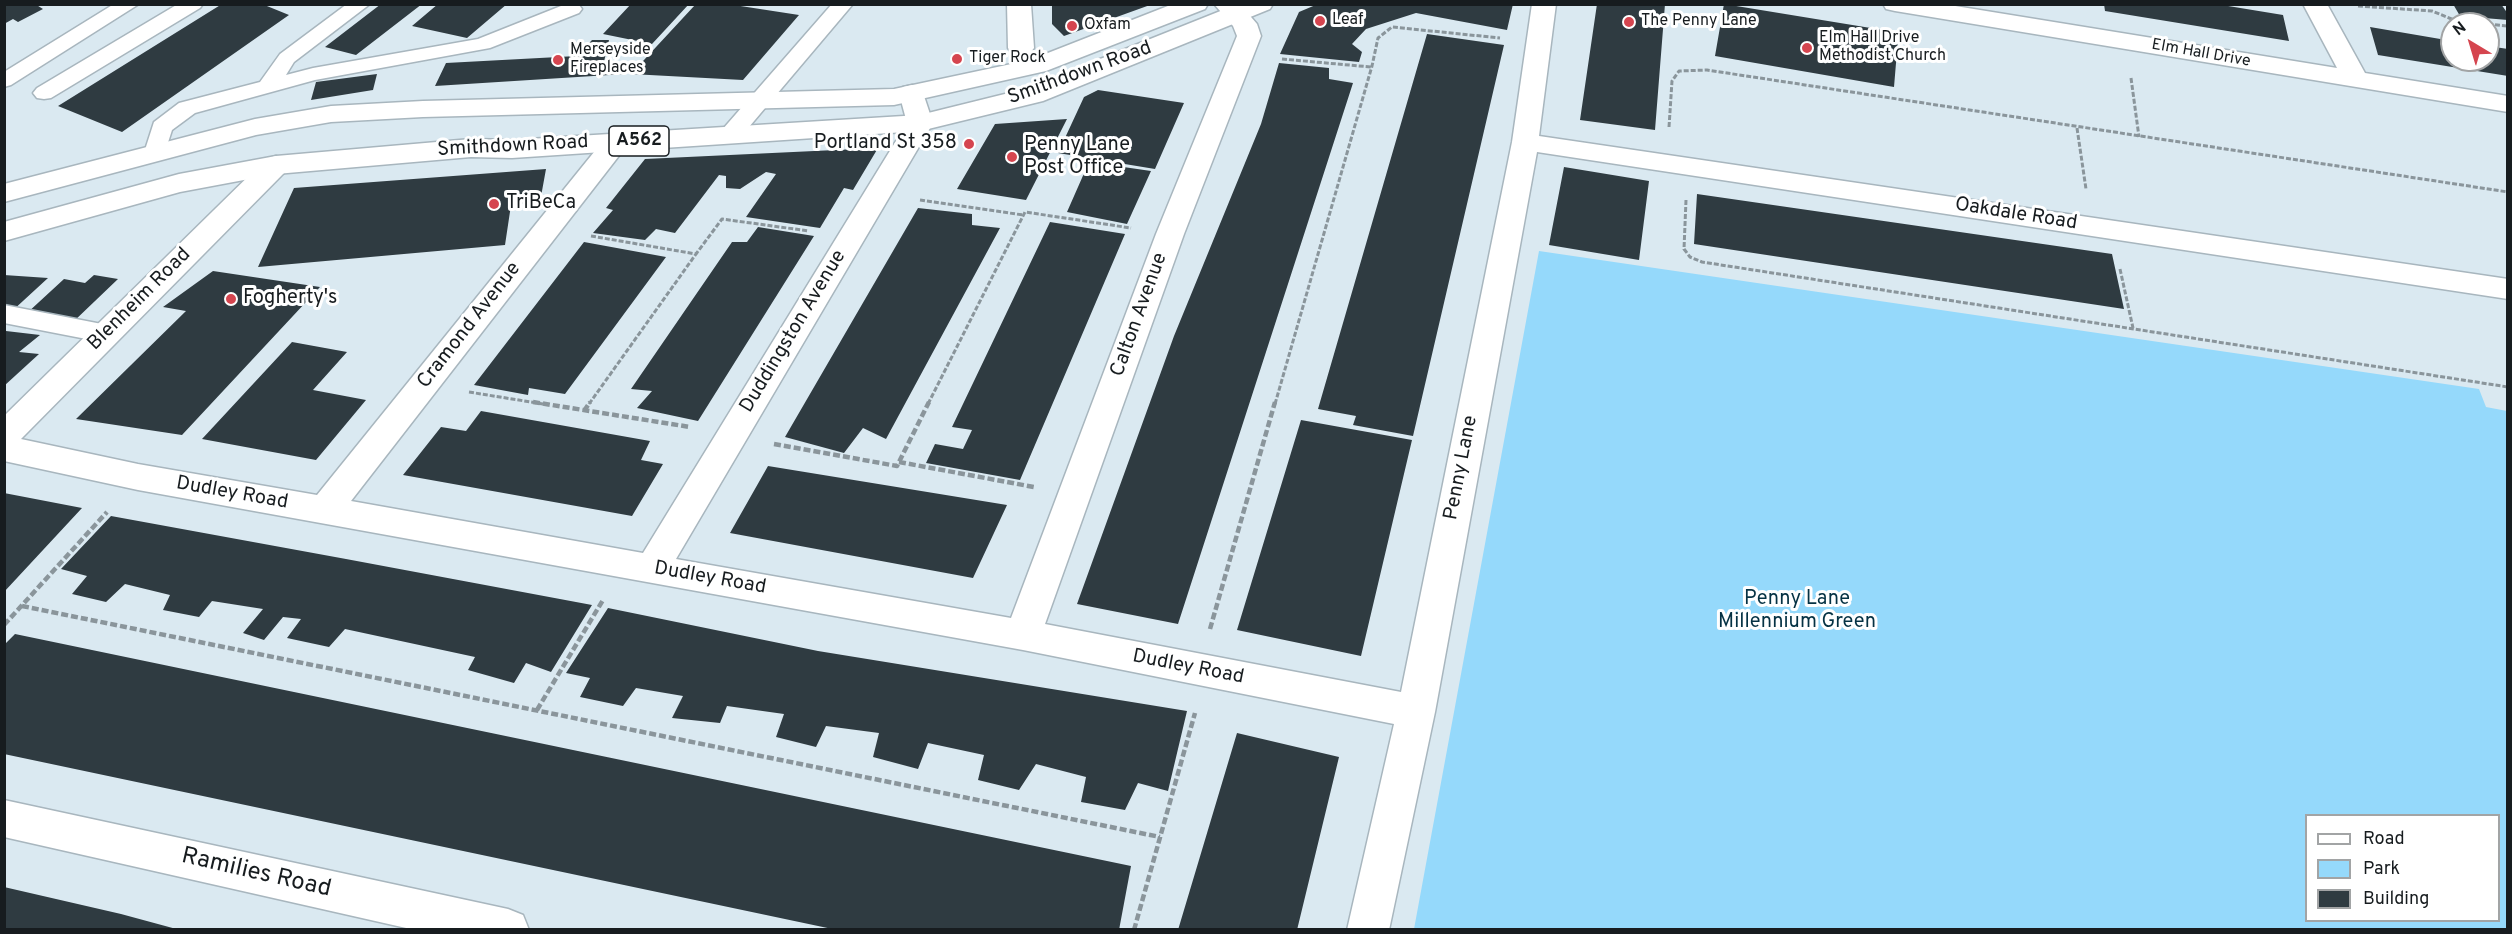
<!DOCTYPE html>
<style>
body{margin:0}
#map{position:relative;width:2512px;height:934px;overflow:hidden;background:#dae9f1;font-family:Overpass,sans-serif}
canvas{display:block}
.frame{position:absolute;inset:0;border:6px solid #171c1f;pointer-events:none}
.legend{position:absolute;left:2305px;top:814px;width:195px;height:108px;box-sizing:border-box;background:#fff;border:2px solid #a2a4a5;margin:0;padding:8px 10px;list-style:none;font-size:18px;color:#171c1f}
.legend li{display:flex;align-items:center;gap:12px;height:30px}
.legend b{width:30px;border:2px solid #a2a4a5}
.north{position:absolute;left:2440px;top:12px;width:60px;height:60px;box-sizing:border-box;background:#fff;border:2px solid #a2a4a5;border-radius:50%;rotate:322deg;font-size:16px;font-weight:700;line-height:24px;text-align:center;color:#171c1f}
.north::after{content:'';display:block;margin:auto;width:21px;height:27px;background:#d5454f;clip-path:polygon(50% 0,100% 100%,50% 72%,0 100%)}
</style>
<div id="map">
<canvas width="2512" height="934"></canvas>
<div class="frame"></div>
<ul class="legend">
<li><b style="height:8px;background:#fff"></b>Road</li>
<li><b style="height:16px;background:#95d9fb"></b>Park</li>
<li><b style="height:16px;background:#2f3b41"></b>Building</li>
</ul>
<div class="north">N</div>
</div>
<script>
const g = document.querySelector('canvas').getContext('2d');
g.lineJoin = 'round';
function fillPath(path, color) {
  g.fillStyle = color;
  g.fill(path, 'evenodd');
}
function strokePath(path, color, width, dash) {
  g.strokeStyle = color;
  g.lineWidth = width;
  g.lineCap = dash ? 'butt' : 'round';
  g.setLineDash(dash || []);
  g.stroke(path);
}
function write(font, color, halo, rows, align = 'center') {
  g.font = font + ' Overpass,sans-serif';
  g.lineWidth = 6;
  g.setLineDash([]);
  g.textBaseline = 'middle';
  g.strokeStyle = halo;
  g.fillStyle = color;
  for (const [text, x, y, turn = 0] of rows) {
    g.save();
    g.translate(x, y);
    g.rotate((+turn || 0) * Math.PI / 180);
    g.textAlign = isNaN(turn) ? turn : align;
    if (halo) g.strokeText(text, 0, 0);
    g.fillText(text, 0, 0);
    g.restore();
  }
}
const green = new Path2D(`
 M1539 251 2479 389 2486 407 2507 411V929H1414ZM2306 816H2498V920H2306Z`);
const building = new Path2D(`
 M4 4H35L43 9 18 22 13 19 4 24Z
 M222 4H262L289 15 122 132 58 106Z
 M381 4H422L356 55 325 47Z
 M438 4H507L467 38 412 26Z
 M631 4H689L652 44 603 34Z
 M1055 4H1150V5L1064 36 1052 24V5Z
 M1318 4H1513L1507 30 1416 13 1366 29 1352 44 1362 52 1359 62 1280 54 1299 12Z
 M1597 4H1665L1655 130 1580 120Z
 M1724 4 1889 31 1898 39 1894 87 1715 56Z
 M2104 4H2216L2283 15 2289 41 2105 11Z
 M2453 4H2501L2508 14V20L2460 16Z
 M695 5H734L799 15 743 80 631 74Z
 M2370 27 2452 41V60H2488V46L2508 49V76L2378 55Z
 M1427 34 1504 45 1413 436 1353 425 1356 416 1318 409Z
 M592 40H609L603 66 634 63 625 74 435 86 446 63 577 56Z
 M1279 63 1329 68V79L1353 83 1178 624 1077 604 1174 336 1261 124Z
 M377 74 373 90 311 100 316 82Z
 M1098 90 1184 103 1155 169 1058 153 1084 97Z
 M1067 119 1026 200 957 189 995 124Z
 M878 148 853 190 844 188 820 228 746 217 776 174 766 172 740 189 726 188V176L719 175 675 233 656 229 645 240 593 233 613 210 606 208 645 159Z
 M1089 162 1151 171 1127 224 1067 212Z
 M1564 167 1649 181 1639 260 1549 245Z
 M546 169 540 202 511 205 505 245 258 267 294 188Z
 M1697 194 2112 254 2124 309 1694 244Z
 M918 208 972 214V225L1000 228 886 439 863 428 844 453 785 437Z
 M1050 222 1125 234 1020 480 926 463 935 444 963 449 972 430 952 427Z
 M758 227 814 236 698 421 637 408 652 391 631 389 732 242H747Z
 M584 242 666 257 565 394 529 388 528 395 474 385Z
 M213 271 320 287 182 435 76 419 186 311 163 307Z
 M4 275 48 278 11 312 4 310Z
 M94 275 118 279 72 323 26 314 64 279 85 283Z
 M6 331 40 335 19 352 39 354 4 386Z
 M292 342 347 352 313 390 366 400 316 460 202 439Z
 M481 411 650 441 641 460 663 464 632 516 403 475 441 427 466 431Z
 M1301 420 1412 440 1361 656 1237 630Z
 M768 466 1007 505 973 578 730 533Z
 M4 493 82 508 4 592Z
 M111 516 346 559 592 605 551 672 526 663 514 683 468 670 475 657 345 629 329 647 287 638 301 619 283 617 264 640 243 633 263 609 212 601 199 617 163 610 170 595 125 584 106 602 72 594 87 576 61 569Z
 M608 608 818 651 1187 711 1168 791 1138 783 1125 810 1081 802 1086 777 1036 764 1019 790 978 780 984 755 928 743 918 769 873 757 879 733 826 726 816 747 776 737 784 714 727 706 720 723 672 718 683 696 636 688 623 706 580 697 590 678 566 673Z
 M15 634 1131 866 1119 930H837L4 754V645Z
 M1237 733 1339 757 1297 930H1178Z
 M4 887 121 914 180 930H4Z`);
const pathFar1 = new Path2D(`
 M2358 6 2432 11 2459 22 2483 24
 M2488 24 2508 26
 M1282 59 1371 67
 M2131 78 2139 137
 M1669 127 1672 81 1679 71 1707 70 2508 192
 M2077 128 2086 189
 M920 200 1023 215
 M1686 200 1684 249 1690 257 1702 262 2508 387
 M591 236 696 254 722 219 809 231
 M2120 269 2133 328
 M469 392 543 404
 M589 404 696 254
 M928 404 1025 212 1131 228
 M1275 404 1372 66 1378 38 1392 27 1500 38`);
const path = new Path2D(`
 M533 402 690 427
 M584 411 590 402
 M774 444 897 466 929 402
 M899 462 1034 487
 M22 606 1160 837
 M4 625 107 512
 M1210 629 1275 402
 M537 710 603 600
 M1134 930 1195 713`);
const lane = new Path2D(`
 M114 4H139L11 85 4 87V72Z
 M178 4H203L200 8 51 98 44 99 37 98 33 93 37 88Z
 M347 4H370L294 62 286 75 313 68 478 39 566 4 579 5 582 9 579 13 490 48 315 80 195 113 172 130 163 158 155 160 147 158 144 153 154 122 179 103 260 82 280 54Z
 M832 4H853L738 140 730 142 722 140 719 135 722 130Z
 M4 305 107 325 116 328 119 334 116 340 107 343 4 323Z`);
const street = new Path2D(`
 M1007 4H1031L1034 48 1030 53 1021 56 1012 53 1008 48Z
 M1214 4H1240L1257 24 1261 36 1184 234 1045 624 1401 692 1512 142 1532 4H1556L1539 136 2508 279V299L1537 152 1435 712 1389 930H1347L1394 724 1023 650 138 490 4 461V416L266 159 276 156 286 159 290 165 286 171 21 439 138 464 317 495 607 136 616 134 625 136 629 142 625 148 351 501 643 553 907 123 899 93 903 87 912 85 921 87 933 123 676 559 1011 618 1156 234 1237 36 1233 26Z
 M1883 4H1943L2337 68 2303 4H2327L2365 73 2508 96V112L1895 11 1886 9Z
 M4 800 508 909 523 915 529 930H415L4 837Z`);
const highway = new Path2D(`
 M1173 4H1208L1205 9 1046 71 894 105 423 117 331 122 256 135 4 202V184L255 119 331 106 423 101 894 89 1030 60Z
 M1238 4H1273L1270 9 1043 101 920 131 512 158 471 157 276 174 180 192 4 241V222L179 174 276 156 471 139 512 140 920 115 1025 89Z`);
const markers = [
 [1320,21,6,"#d5454f"],
 [1629,22,6,"#d5454f"],
 [1072,26,6,"#d5454f"],
 [1807,48,6,"#d5454f"],
 [957,59,6,"#d5454f"],
 [558,60,6,"#d5454f"],
 [969,144,6,"#d5454f"],
 [1012,157,6,"#d5454f"],
 [494,204,6,"#d5454f"],
 [231,299,6,"#d5454f"]
];
const farPoinames = [
 ["Leaf",1332,21],
 ["The Penny Lane",1641,22],
 ["Oxfam",1084,26],
 ["Elm Hall Drive",1819,39],
 ["Methodist Church",1819,57],
 ["Merseyside",570,51],
 ["Fireplaces",570,69],
 ["Tiger Rock",969,59]
];
const farStreetnames = [
 ["Elm Hall Drive",2201,54,10]
];
const shields = [
 [639,141,60]
];
const shieldNames = [
 ["A562",639,141]
];
const streetNames = [
 ["Smithdown Road",1080,74,-20],
 ["Smithdown Road",513,147,-3],
 ["Oakdale Road",2016,215,9],
 ["Blenheim Road",140,300,-45],
 ["Calton Avenue",1140,315,-70],
 ["Cramond Avenue",470,326,-52],
 ["Duddingston Avenue",794,332,-59],
 ["Penny Lane",1462,468,-79],
 ["Dudley Road",232,494,10],
 ["Dudley Road",710,579,10],
 ["Dudley Road",1188,668,11]
];
const poiNames = [
 ["Portland St 358",957,144,"right"],
 ["Penny Lane",1024,146],
 ["Post Office",1024,169],
 ["TriBeCa",506,204],
 ["Fogherty's",243,299]
];
const parkNames = [
 ["Penny Lane",1797,600],
 ["Millennium Green",1797,623]
];
const nearStreetnames = [
 ["Ramilies Road",256,874,13]
];
fillPath(green, '#95d9fb');
fillPath(building, '#2f3b41');
strokePath(lane, '#a8b6be', 3);
strokePath(street, '#a8b6be', 3);
strokePath(highway, '#a8b6be', 3);
strokePath(pathFar1, '#8a959b', 3, [5, 2]);
strokePath(path, '#8a959b', 4.5, [7, 3]);
fillPath(lane, '#fff');
fillPath(street, '#fff');
fillPath(highway, '#fff');
for (const [x, y, r, color] of markers) {
  const dot = new Path2D();
  dot.arc(x, y, r, 0, 2 * Math.PI);
  g.fillStyle = color;
  g.fill(dot);
  strokePath(dot, '#fff', 2);
}
write('16px', '#171c1f', '#fff', farPoinames, 'left');
write('16px', '#171c1f', '#fff', farStreetnames);
for (const [x, y, w] of shields) {
  const box = new Path2D();
  box.roundRect(x - w / 2, y - 15, w, 30, 4.5);
  g.fillStyle = '#fff';
  g.fill(box);
  strokePath(box, '#171c1f', 1.5);
}
write('bold 18px', '#171c1f', null, shieldNames);
write('20px', '#171c1f', '#fff', streetNames);
write('20px', '#171c1f', '#fff', poiNames, 'left');
write('20px', '#053244', '#fff', parkNames);
write('24px', '#171c1f', '#fff', nearStreetnames);
</script>
